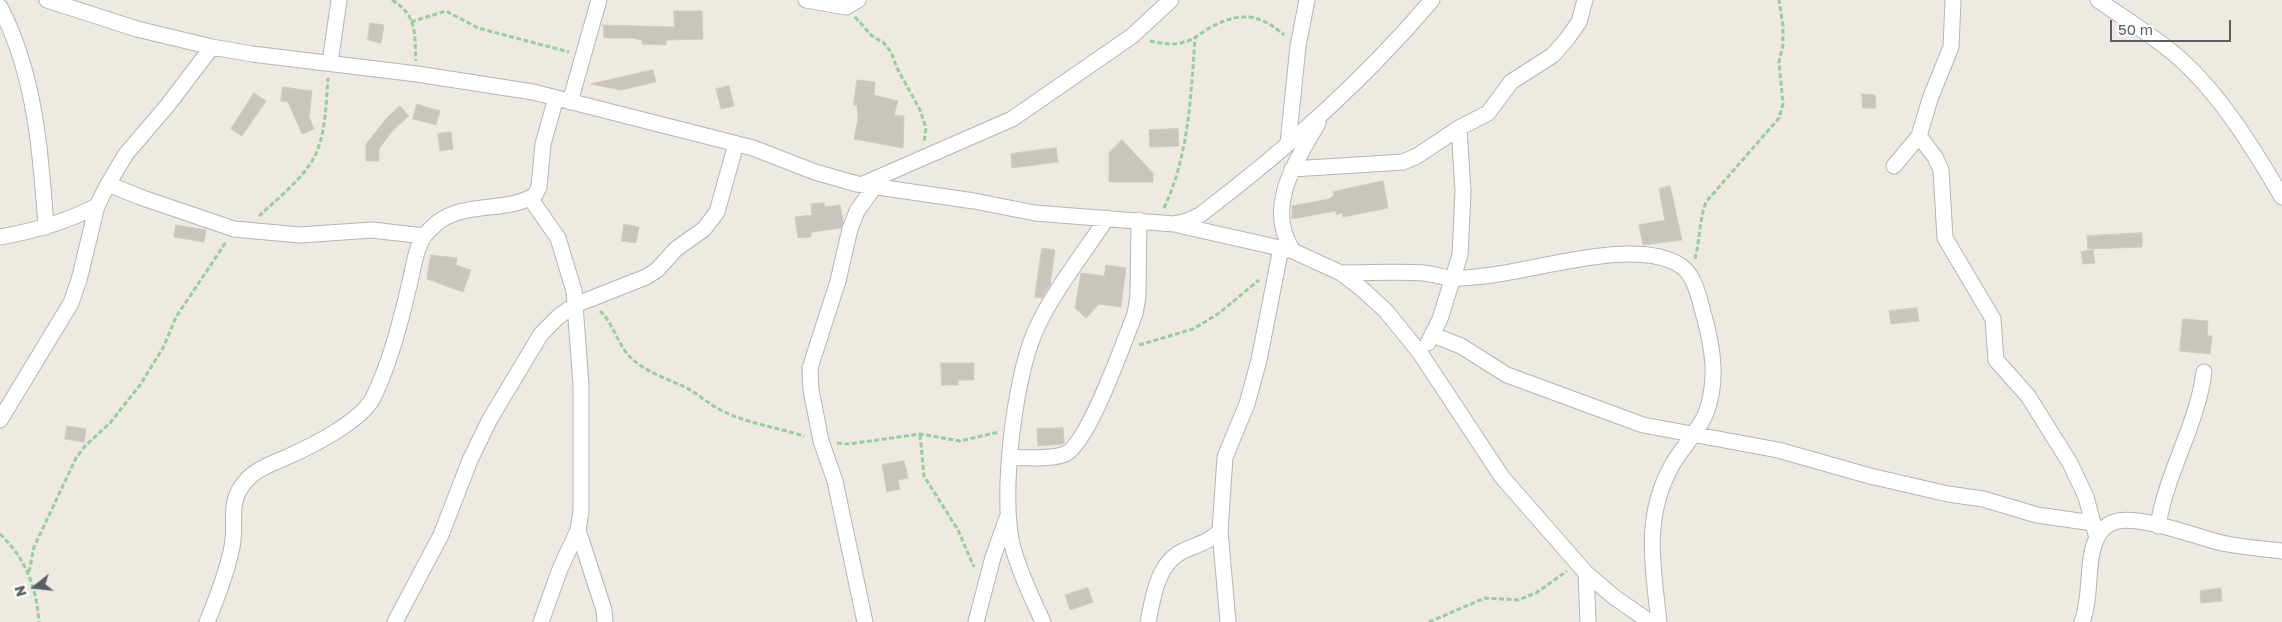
<!DOCTYPE html>
<style>
body{margin:0}
#map{position:relative;width:2282px;height:622px;overflow:hidden;background:#eee9e1;font-family:"Golos Text",sans-serif}
canvas{display:block}
.north{position:absolute;left:10px;top:562px;width:50px;height:50px;-webkit-text-stroke:4px #fff;paint-order:stroke;rotate:254deg;font-size:14px;font-weight:700;line-height:20px;text-align:center;color:#5a5f63}
.north::after{content:'';display:block;margin:auto;width:18px;height:22px;background:#5a5f63;clip-path:polygon(50% 0,100% 100%,50% 72%,0 100%)}
.scale{position:absolute;left:2110px;top:20px;width:121px;height:22px;box-sizing:border-box;border:2px solid #5a5f63;border-top:0;padding-left:6px;font-size:15px;line-height:18px;white-space:nowrap;color:#5a5f63;-webkit-text-stroke:4px #fff;paint-order:stroke}
</style>
<div id="map">
<canvas width="2282" height="622"></canvas>
<div class="north">N</div>
<div class="scale">50 m</div>
</div>
<script>
const g = document.querySelector('canvas').getContext('2d');
g.lineJoin = 'round';
function fillPath(path, color) {
  g.fillStyle = color;
  g.fill(path, 'evenodd');
}
function strokePath(path, color, width, dash) {
  g.strokeStyle = color;
  g.lineWidth = width;
  g.lineCap = dash ? 'butt' : 'round';
  g.setLineDash(dash || []);
  g.stroke(path);
}
const building = new Path2D(`
 M674 11H702L703 39 666 40V45L642 44V40L632 38H604L603 25 674 27Z
 M370 23 384 25 381 43 368 40Z
 M653 70 656 82 621 90 591 84Z
 M857 80 875 82 874 95 898 101 894 115 904 116 903 148 854 139 858 120 857 105H854Z
 M729 86 734 106 721 109 716 89Z
 M283 87 312 91 309 117 314 129 302 134 288 102 281 101Z
 M254 93 266 101 242 136 231 129Z
 M1862 94 1875 95 1876 108H1863Z
 M417 104 440 111 436 125 413 119Z
 M400 106 409 116 393 130 379 149V161H366V144L386 119Z
 M1178 129 1179 146 1150 147 1149 130Z
 M451 132 453 149 440 151 438 134Z
 M1122 140 1153 173V182H1109V153Z
 M1056 148 1058 162 1012 168 1011 154Z
 M1383 181 1388 208 1343 217 1342 213 1336 215V211L1292 219V206L1329 199 1334 196 1333 192Z
 M1670 186 1682 240 1643 245 1639 225 1665 220 1659 189Z
 M824 203 825 207 840 205 843 222 841 228 811 232V237L798 238 795 217 812 215 811 204Z
 M624 224 639 227 636 243 622 241Z
 M176 225 206 230 204 242 174 237Z
 M2142 233V247L2088 249 2087 236Z
 M1042 248 1055 250 1050 285 1042 298 1035 297Z
 M2093 250 2095 263 2083 264 2081 252Z
 M431 255 457 258 456 265 471 270 463 292 427 279Z
 M1106 265 1126 268 1121 307 1099 304 1086 318 1075 308 1081 273 1104 276Z
 M1917 308 1919 321 1891 324 1889 311Z
 M2183 319 2208 321 2207 336H2212L2210 354 2180 351Z
 M941 363H974V380H958V385H942Z
 M67 426 86 429 84 442 65 439Z
 M1063 428 1064 443 1062 444 1038 446 1037 429Z
 M904 461 908 478 898 480 900 489 887 492 882 465Z
 M1088 588 1093 602 1070 610 1065 595Z
 M2221 588 2222 601 2201 603 2200 591Z`);
const path = new Path2D(`
 M392 0C418 16 414 33 416 61
 M855 17 872 36 884 43 891 52 897 68 920 110 926 128 924 142
 M411 22 446 11 478 28 569 52
 M1150 41C1160 43 1173 46 1184 42 1194 40 1202 32 1211 27 1240 12 1259 13 1284 35
 M1164 208C1189 155 1191 95 1195 37
 M259 216C277 199 299 182 312 161 326 138 326 104 328 78
 M1695 259C1700 240 1699 221 1706 202L1779 118 1783 104 1779 62 1783 45V26L1779 0
 M600 311C614 324 617 344 631 358 646 372 667 379 685 387 697 393 706 402 717 408 743 423 776 427 804 436
 M1139 345 1193 329 1218 314 1259 280
 M920 435 924 476 958 530 974 567
 M837 443 849 444 920 434 960 441 999 432
 M0 534C26 559 36 586 39 622
 M29 572 34 547 76 458 85 446 110 423 140 385 163 348 176 317 226 242
 M1429 622 1485 598 1518 600 1536 593 1567 571`);
const minor = new Path2D(`
 M47 0 137 29 212 47 252 54 417 74 533 92 753 148 815 172 857 184 974 201 1035 213 1174 224 1187 221 1200 215C1282 153 1366 78 1432 0
 M806 0 846 7 858 0
 M2098 0C2121 16 2145 31 2167 48 2215 85 2252 146 2282 197
 M0 7C35 74 41 153 46 227
 M330 63 339 0
 M570 102 599 0
 M1919 136 1935 157 1941 170 1945 238 1993 319 1996 360 2028 396 2070 463 2086 497 2097 538
 M1288 144 1298 46 1307 0
 M1894 166 1919 136 1930 99 1951 47 1953 0
 M1292 169 1388 163 1403 162 1417 156 1459 128 1488 113 1511 82 1553 55 1567 39 1579 22 1585 0
 M108 184 140 197 234 229 300 235 372 230 424 236
 M863 184 1012 119 1132 36 1171 0
 M530 198 558 238 574 291 581 385V511L578 530 560 569 541 622
 M1178 225 1293 251 1341 273 1362 289 1386 311 1420 353 1502 477 1586 573 1614 597 1650 622
 M0 237C34 231 66 222 97 206
 M1293 251C1264 207 1296 162 1318 123
 M1341 273C1369 273 1397 271 1424 273 1433 274 1442 277 1450 278 1461 279 1474 277 1484 276 1536 271 1637 236 1681 266 1695 275 1700 301 1704 316 1713 348 1718 381 1706 413 1698 433 1681 448 1671 467 1643 519 1653 566 1659 622
 M1433 335 1461 346 1507 375 1643 425 1778 450 1870 476 1948 494 1983 499 2037 515 2093 523
 M1428 343 1440 319 1460 255 1463 191 1459 128
 M0 420 71 303 79 280 97 206 108 184 126 154 167 106 212 47
 M1011 458C1027 457 1050 460 1065 454 1089 443 1124 341 1135 314L1138 296 1139 220
 M2158 526C2166 473 2197 426 2204 372
 M578 530 604 610 605 622
 M1220 531 1228 622
 M1586 573 1588 622
 M207 622C217 598 227 572 232 547 237 523 227 502 245 482 255 469 272 464 287 457 312 446 360 422 373 398 390 363 400 324 409 286 413 271 415 249 424 236 428 231 434 226 438 222 466 201 507 213 535 195L539 187 543 144 556 98
 M395 622 441 535 470 460 490 419 541 334 559 316 575 305 646 277 657 270 676 249 704 229 717 212 736 144
 M865 622 835 481 821 441 811 390 810 368 838 281 850 229 857 211 875 186
 M976 622 993 557 1007 518
 M1043 622C1032 598 1020 574 1013 548 1000 498 1014 382 1034 334 1049 297 1084 253 1107 218
 M1148 622C1153 598 1157 563 1183 551 1196 545 1209 542 1220 531L1225 457 1247 404 1259 360 1281 248
 M2082 622C2092 596 2086 561 2096 540 2099 532 2106 525 2114 522 2139 514 2196 537 2222 543 2242 547 2262 549 2282 551`);
fillPath(building, '#c9c4be');
strokePath(building, '#d3cabf', 1);
strokePath(minor, '#b2b6ba', 17);
strokePath(path, '#97ce9f', 3, [5, 2.5]);
strokePath(minor, '#fff', 15);
</script>
